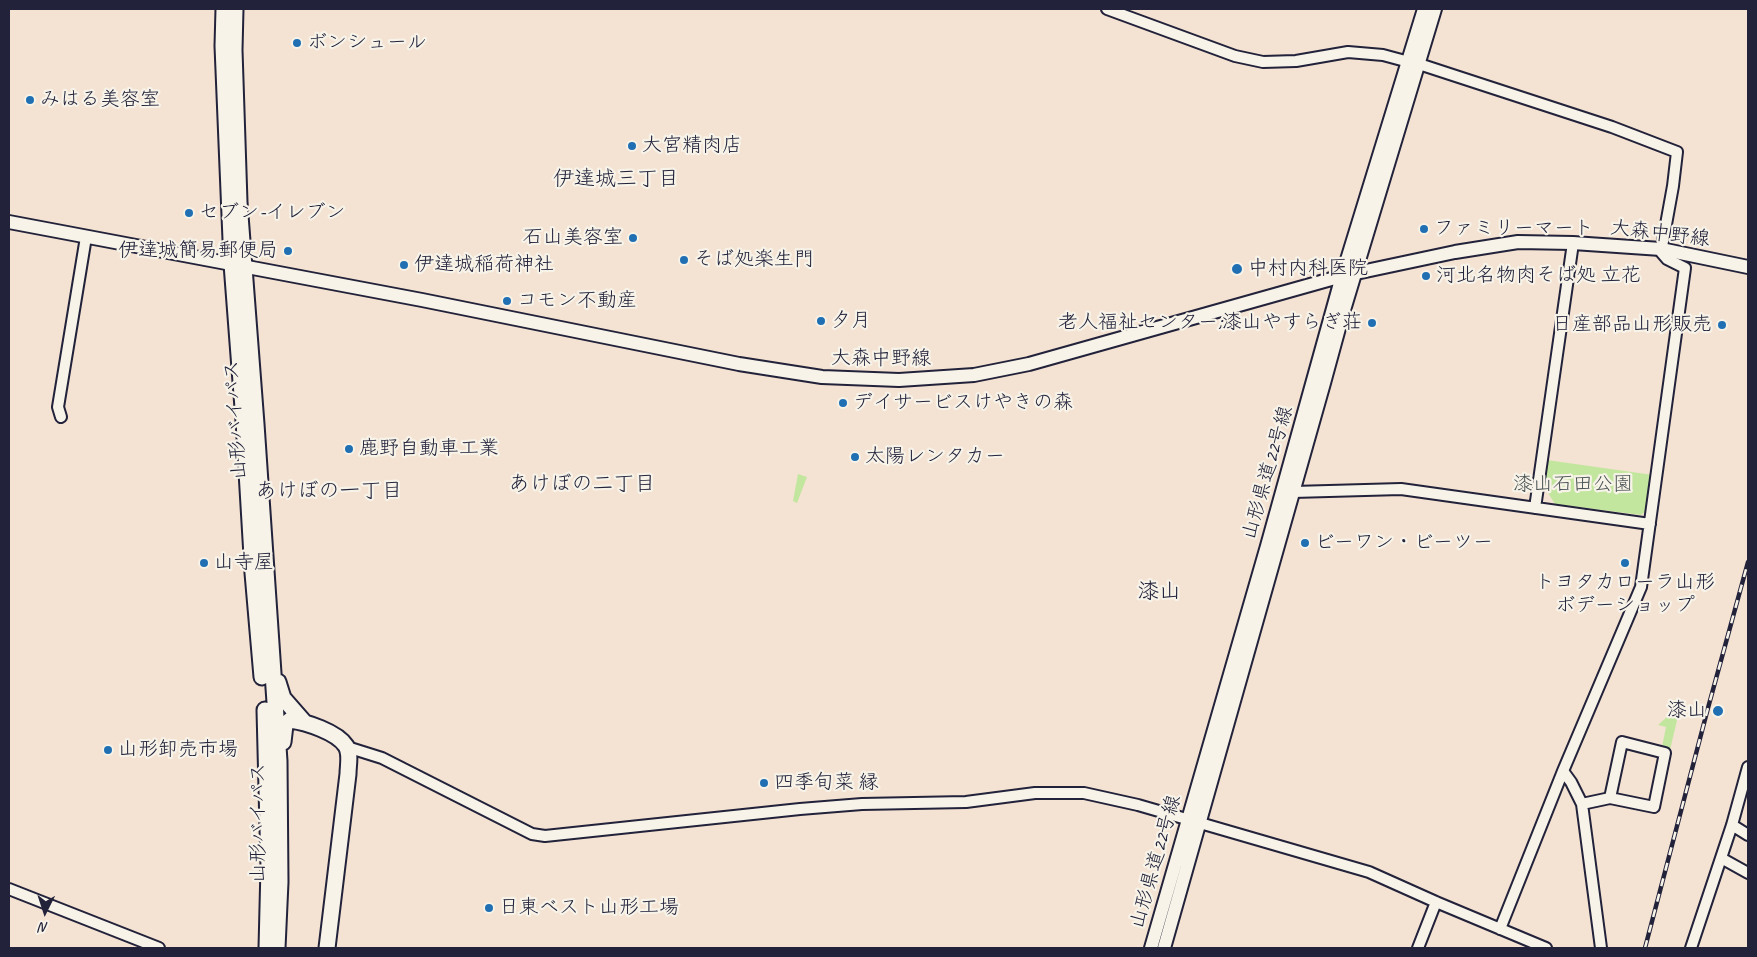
<!DOCTYPE html>
<meta charset="utf-8">
<style>
body{margin:0}
#map{position:relative;width:1757px;height:957px;overflow:hidden;background:#f4e2d2;font-family:Caveat,sans-serif}
canvas{display:block}
.frame{position:absolute;inset:0;border:10px solid #22223b;pointer-events:none}
.north{position:absolute;left:20px;top:887px;width:50px;height:50px;-webkit-text-stroke:4px #f7f3e8;paint-order:stroke;rotate:184deg;font-size:14px;font-weight:700;line-height:20px;text-align:center;color:#22223b}
.north::after{content:'';display:block;margin:auto;width:18px;height:22px;background:#22223b;clip-path:polygon(50% 0,100% 100%,50% 72%,0 100%)}
</style>
<div id="map">
<canvas width="1757" height="957"></canvas>
<div class="frame"></div>
<div class="north">N</div>
</div>
<script>
const g = document.querySelector('canvas').getContext('2d');
g.lineJoin = 'round';
function fillPath(path, color) {
  g.fillStyle = color;
  g.fill(path, 'evenodd');
}
function strokePath(path, color, width, dash) {
  g.strokeStyle = color;
  g.lineWidth = width;
  g.lineCap = dash ? 'butt' : 'round';
  g.setLineDash(dash || []);
  g.stroke(path);
}
function write(font, color, halo, rows, align = 'center') {
  g.font = font + ' Caveat,"Klee One",sans-serif';
  g.lineWidth = 4.5;
  g.setLineDash([]);
  g.textBaseline = 'middle';
  g.strokeStyle = halo;
  g.fillStyle = color;
  for (const [text, x, y, turn = 0] of rows) {
    g.save();
    g.translate(x, y);
    g.rotate((+turn || 0) * Math.PI / 180);
    g.textAlign = isNaN(turn) ? turn : align;
    if (halo) g.strokeText(text, 0, 0);
    g.fillText(text, 0, 0);
    g.restore();
  }
}
const green = new Path2D(`
 M1547 460 1653 475 1648 509 1641 515 1555 504 1543 485Z
 M798 474 807 477 797 503 793 501Z
 M1669 715 1678 716 1670 750 1662 747 1666 727 1658 725Z`);
const minor = new Path2D(`
 M1107 9 1235 56 1263 62 1296 61 1348 52 1383 55 1409 62
 M1419 64 1612 127 1677 152 1673 186 1661 252 1667 259 1685 268 1641 587 1563 771 1500 929
 M61 417 58 407 86 237
 M1293 492 1401 489 1650 524
 M1535 508 1573 243
 M347 747 382 758 532 834 545 836 800 809 862 804 966 802 1035 793H1084L1138 805 1369 872 1436 902 1546 948
 M1563 771 1571 782 1582 804 1601 948
 M1582 804 1610 798 1622 742 1665 753 1654 807 1610 798
 M1732 825 1748 835
 M1721 858 1748 873
 M9 889 159 948
 M1418 948 1436 902
 M1691 948 1732 825 1748 767`);
const major = new Path2D(`
 M9 222 422 300 739 364 822 377 899 380 974 375 1029 364 1342 276 1455 252 1518 242 1573 243 1661 249 1748 267
 M1151 948 1267 546 1342 276 1424 9
 M1164 948 1324 383 1344 310 1435 9`);
const highway = new Path2D(`
 M224 9 223 46 232 264 244 421 253 573 262 677
 M235 9 234 50 239 202 256 424 279 761 280 882 277 948
 M278 682 283 698 304 722
 M265 710 269 867 267 948
 M283 742 285 725 290 720C306 722 337 732 346 746 351 754 348 765 348 774L327 948`);
const rail = new Path2D(`
 M1645 948 1708 708 1748 562`);
const markers = [
 [297,43,5,"#1f6fb2"],
 [30,100,5,"#1f6fb2"],
 [632,146,5,"#1f6fb2"],
 [189,213,5,"#1f6fb2"],
 [1424,229,5,"#1f6fb2"],
 [633,238,5,"#1f6fb2"],
 [288,251,5,"#1f6fb2"],
 [684,260,5,"#1f6fb2"],
 [404,265,5,"#1f6fb2"],
 [1237,269,6,"#1f6fb2"],
 [1426,276,5,"#1f6fb2"],
 [507,301,5,"#1f6fb2"],
 [821,321,5,"#1f6fb2"],
 [1372,323,5,"#1f6fb2"],
 [1722,325,5,"#1f6fb2"],
 [843,403,5,"#1f6fb2"],
 [349,449,5,"#1f6fb2"],
 [855,457,5,"#1f6fb2"],
 [1305,543,5,"#1f6fb2"],
 [204,563,5,"#1f6fb2"],
 [1625,563,5,"#1f6fb2"],
 [1718,711,6,"#1f6fb2"],
 [108,750,5,"#1f6fb2"],
 [764,783,5,"#1f6fb2"],
 [489,908,5,"#1f6fb2"]
];
const poiNames = [
 ["ボンシュール",307,43],
 ["みはる美容室",40,100],
 ["大宮精肉店",642,146],
 ["セブン-イレブン",199,213],
 ["ファミリーマート",1434,229],
 ["石山美容室",623,238,"right"],
 ["伊達城簡易郵便局",278,251,"right"],
 ["そば処楽生門",694,260],
 ["伊達城稲荷神社",414,265],
 ["中村内科医院",1248,269],
 ["河北名物肉そば処 立花",1436,276],
 ["コモン不動産",517,301],
 ["夕月",831,321],
 ["老人福祉センター;漆山やすらぎ荘",1362,323,"right"],
 ["日産部品山形販売",1712,325,"right"],
 ["デイサービスけやきの森",853,403],
 ["鹿野自動車工業",359,449],
 ["太陽レンタカー",865,457],
 ["ビーワン・ビーツー",1315,543],
 ["山寺屋",214,563],
 ["トヨタカローラ山形",1625,583,"center"],
 ["ボデーショップ",1625,606,"center"],
 ["漆山",1707,711,"right"],
 ["山形卸売市場",118,750],
 ["四季旬菜 縁",774,783],
 ["日東ベスト山形工場",499,908]
];
const streetNames = [
 ["大森中野線",1660,234,7],
 ["大森中野線",881,359],
 ["山形バイパス",236,420,-94],
 ["山形県道22号線",1268,473,-74],
 ["山形バイパス",259,823,-90],
 ["山形県道22号線",1156,862,-74]
];
const parkNames = [
 ["漆山石田公園",1573,485]
];
const neighbourhoodNames = [
 ["伊達城三丁目",616,179],
 ["あけぼの二丁目",582,484],
 ["あけぼの一丁目",329,491]
];
const quarterNames = [
 ["漆山",1159,592]
];
fillPath(green, '#c3e69f');
strokePath(minor, '#22223b', 14);
strokePath(major, '#22223b', 16);
strokePath(highway, '#22223b', 19);
strokePath(minor, '#f7f3e8', 10);
strokePath(major, '#f7f3e8', 12);
strokePath(highway, '#f7f3e8', 15);
strokePath(rail, '#22223b', 4.5);
strokePath(rail, '#f7f3e8', 2.5, [8]);
for (const [x, y, r, color] of markers) {
  const dot = new Path2D();
  dot.arc(x, y, r, 0, 2 * Math.PI);
  g.fillStyle = color;
  g.fill(dot);
  strokePath(dot, '#f7f3e8', 2);
}
write('20px', '#22223b', '#f7f3e8', poiNames, 'left');
write('20px', '#22223b', '#f7f3e8', streetNames);
write('20px', '#4a5354', '#f7f3e8', parkNames);
write('21px', '#22223b', '#f7f3e8', neighbourhoodNames);
write('22px', '#22223b', '#f7f3e8', quarterNames);
</script>
